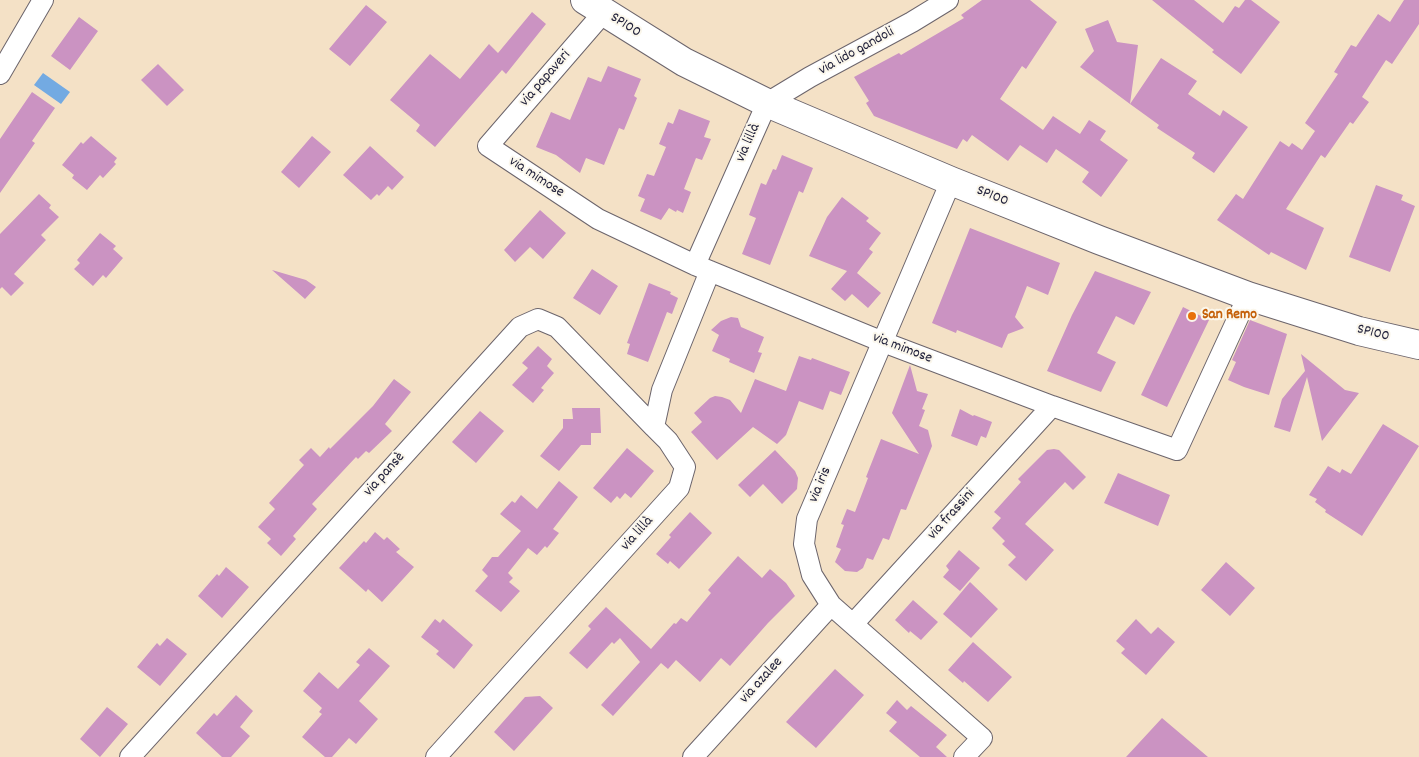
<!DOCTYPE html>
<meta charset="utf-8">
<style>
body{margin:0}
canvas{display:block;background:#f4e1c6}
</style>
<canvas width="1419" height="757"></canvas>
<script>
const g = document.querySelector('canvas').getContext('2d');
g.lineJoin = 'round';
function fillPath(path, color) {
  g.fillStyle = color;
  g.fill(path, 'evenodd');
}
function strokePath(path, color, width, dash) {
  g.strokeStyle = color;
  g.lineWidth = width;
  g.lineCap = dash ? 'butt' : 'round';
  g.setLineDash(dash || []);
  g.stroke(path);
}
function write(font, color, halo, rows, align = 'center') {
  g.font = font + ' Dekko,sans-serif';
  g.lineWidth = 4;
  g.setLineDash([]);
  g.textBaseline = 'middle';
  g.strokeStyle = halo;
  g.fillStyle = color;
  for (const [text, x, y, turn = 0] of rows) {
    g.save();
    g.translate(x, y);
    g.rotate((+turn || 0) * Math.PI / 180);
    g.textAlign = isNaN(turn) ? turn : align;
    if (halo) g.strokeText(text, 0, 0);
    g.fillText(text, 0, 0);
    g.restore();
  }
}
const water = new Path2D(`
 M43 73 70 92 61 104 34 85Z`);
const building = new Path2D(`
 M982 0H1030L1057 22 1026 69 1022 66 1000 99 1043 130 1053 116 1080 134 1089 120 1106 131 1100 140 1128 160 1101 197 1082 182 1089 172 1056 149 1047 163 1020 145 1008 161 972 135 967 142 963 139 957 149 874 116 866 103 869 101 854 77 899 53 901 55 964 18 961 15Z
 M1152 0H1194L1223 23 1235 6 1239 8 1245 0H1251L1280 22 1241 74 1212 52 1214 50Z
 M1404 0H1419V24L1392 64 1386 60 1362 97 1369 102 1353 124 1350 122 1325 158 1321 155 1286 209 1324 228 1306 270 1271 252 1269 255 1217 220 1236 194 1243 199 1280 141 1289 147 1292 143 1302 150 1315 131 1305 123 1338 74 1334 72 1351 45 1356 47 1378 14 1390 22Z
 M366 5 387 22 350 66 329 49Z
 M532 12 546 24 506 74 502 70 435 147 416 131 420 125 390 100 430 54 460 79 489 44 498 53Z
 M79 17 98 31 70 70 51 56Z
 M1108 20 1117 42 1138 45 1130 104 1080 67 1094 51 1085 29Z
 M1161 58 1197 81 1188 94 1220 116 1223 110 1248 127 1214 173 1192 158 1195 153 1157 128 1159 125 1130 104Z
 M158 64 184 90 167 106 141 80Z
 M608 66 641 79 634 96 637 98 624 130 619 128 604 165 586 158 580 173 556 155 536 147 551 112 570 120 588 77 601 82Z
 M32 92 55 108 32 141 35 143 0 193V139Z
 M679 109 710 121 704 137 711 139 702 160 696 158 684 189 691 192 683 213 677 210 676 212 669 208 661 220 640 211 645 199 638 196 647 174 654 176 666 147 659 144 668 122 673 124Z
 M91 136 117 158 114 162 116 164 103 178 100 175 87 190 72 178 74 175 62 165 81 142 83 144Z
 M312 136 331 152 299 188 281 172Z
 M370 146 404 177 392 190 388 186 379 196 377 194 371 200 343 175Z
 M782 155 813 168 803 193 799 191 770 265 742 254 756 218 749 215 761 183 766 185 773 169 776 170Z
 M1376 185 1403 195 1401 200 1415 206 1390 272 1349 257Z
 M39 194 51 205 49 208 59 217 41 235 46 240 14 274 24 283 11 296 2 287 0 289V234Z
 M842 197 869 218 866 221 881 233 869 249 873 252 857 273 881 293 868 308 852 294 845 301 831 289 847 271 809 256 827 217Z
 M540 210 566 233 543 259 530 247 515 262 504 250Z
 M970 228 1060 263 1048 295 1027 286 1015 317 1024 328 1008 334 1002 348 957 330 956 333 932 323Z
 M100 233 116 246 113 249 123 258 106 278 103 275 93 286 74 269 80 263 77 260Z
 M592 269 618 286 600 315 573 298Z
 M272 270 306 280 316 287 305 299Z
 M1095 271 1151 292 1134 325 1116 316 1097 353 1116 362 1101 392 1047 371 1072 315Z
 M649 283 671 292 670 294 678 298 672 314 667 312 648 362 627 354 630 344 627 343Z
 M1183 307 1209 320 1167 407 1141 395Z
 M731 317 738 318 741 327 764 337 758 352 762 353 754 373 729 362 730 359 712 351 719 335 711 330 721 321Z
 M1250 320 1287 334 1269 395 1244 387 1228 380 1236 362 1232 360Z
 M538 346 552 359 547 366 554 373 541 388 544 390 533 403 512 385 528 368 522 363Z
 M1301 354 1345 390 1359 393 1322 441 1307 377 1290 432 1274 427 1282 399 1305 371Z
 M799 356 811 360 812 358 850 372 841 395 830 391 823 410 799 401 786 435 777 444 753 427 717 460 691 432 702 422 694 413 710 398 715 396 722 397 730 400 741 413 755 379 786 391Z
 M910 365 917 391 928 394 922 409 925 410 919 426 928 430 932 446 906 510 901 509 889 540 883 538 873 560 867 558 863 568 857 572 845 571 835 562 841 549 836 547 844 525 841 524 847 509 855 512 868 478 866 477 881 439 919 454 892 413Z
 M394 379 411 392 385 424 392 431 369 453 366 451 358 459 356 457 312 504 317 509 293 536 296 539 281 556 267 543 271 539 258 527 275 509 269 503 304 465 299 460 311 448 320 457 329 447 330 449 373 406Z
 M572 408H600L601 433H591V445H581L559 471 540 456 563 428V419H573Z
 M960 409 973 416 974 415 992 422 986 438 981 436 977 446 951 436Z
 M480 411 504 431 476 463 452 442Z
 M1383 424 1419 446 1362 536 1325 512 1326 510 1315 502 1317 499 1309 495 1328 466 1340 473 1342 469 1351 474Z
 M627 448 654 471 631 498 625 493 620 499 617 496 611 503 593 488Z
 M1054 449 1059 450 1086 477 1073 490 1065 482 1025 524 1054 550 1026 581 1008 565 1016 557 1002 544 1005 541 992 528 1001 518 994 512 1021 482 1018 479 1047 450Z
 M775 450 795 471 798 478 797 489 782 504 763 484 750 497 738 485Z
 M1118 473 1170 495 1158 526 1104 503Z
 M559 481 578 497 553 529 559 533 547 548 545 546 537 555 528 548 508 573 513 578 509 582 520 591 501 612 475 591 488 576 482 570 492 557H498L521 531 500 514 512 501 515 503 521 495 537 509Z
 M690 512 712 533 679 569 670 561 668 564 656 554 671 537 669 535Z
 M375 532 384 540 387 537 400 549 396 552 414 567 382 602 368 589 366 592 339 568 364 541 366 543Z
 M959 550 980 568 960 591 943 577 949 570 946 566Z
 M738 556 762 578 770 569 786 583 795 596 768 623 730 666 721 658 700 682 676 660 668 669 661 663 613 716 601 705 640 662 620 638 614 644 612 642 587 669 569 653 591 629 588 626 606 607 651 649 674 623 676 624 681 618 687 622 711 593 708 590Z
 M1226 562 1255 588 1230 616 1201 590Z
 M226 567 249 587 222 618 198 596 217 574 219 576Z
 M970 582 998 609 971 638 943 614Z
 M913 600 938 622 921 640 910 631 909 633 895 620Z
 M435 619 440 623 443 619 473 645 454 669 436 654 439 651 421 637Z
 M1136 619 1151 634 1158 627 1175 642 1146 675 1121 653 1125 649 1116 641Z
 M167 638 187 654 160 686 137 667 157 643 160 646Z
 M973 642 1012 677 988 702 964 681 963 683 948 670Z
 M369 648 390 666 359 701 378 719 356 744 349 738 332 757H325L302 737 322 714 319 712 322 708 303 691 319 672 338 689 360 665 356 662Z
 M835 669 864 695 816 748 786 722Z
 M236 695 253 711 240 727 250 736 231 757H222L196 733 214 713 217 716Z
 M540 696 553 708 514 751 494 732 525 697Z
 M897 700 907 710 911 706 947 735 936 747 947 757H920L889 731 897 722 886 713Z
 M107 707 128 724 100 757 80 739Z
 M1162 718 1208 757H1126Z`);
const street = new Path2D(`
 M604 12 488 146 598 219 695 265 883 342 1052 406 1177 450 1248 296
 M0 74 43 0
 M951 181 807 519 804 544 812 575 831 605 982 738 964 757
 M695 265 767 103 810 77 912 22 948 0
 M853 624 1052 406
 M130 757 520 327 538 319 557 327 654 427
 M436 757 679 488 685 467 668 441 654 427 662 390 710 271
 M693 757 831 605`);
const secondary = new Path2D(`
 M585 0 684 62 767 103 951 181 1099 240 1248 296 1359 331 1419 345`);
const markers = [
 [1192,316,5,"#e8710a"]
];
const streetNames = [
 ["SP100",625,26,32],
 ["via lido gandoli",857,52,-29],
 ["via papaveri",546,79,-49],
 ["via lillà",749,143,-66],
 ["via mimose",536,178,33],
 ["SP100",992,197,22],
 ["SP100",1373,334,14],
 ["via mimose",902,349,21],
 ["via pansè",385,475,-48],
 ["via iris",821,485,-67],
 ["via frassini",952,515,-48],
 ["via lillà",638,534,-48],
 ["via azalee",762,681,-48]
];
const foodNames = [
 ["San Remo",1202,316]
];
fillPath(water, '#73aae2');
fillPath(building, '#cb93c2');
strokePath(street, '#6c656c', 22);
strokePath(secondary, '#6c656c', 30);
strokePath(street, '#fff', 20);
strokePath(secondary, '#fff', 28);
for (const [x, y, r, color] of markers) {
  const dot = new Path2D();
  dot.arc(x, y, r, 0, 2 * Math.PI);
  g.fillStyle = color;
  g.fill(dot);
  strokePath(dot, '#fbf7ec', 2);
}
write('15px', '#22223b', '#fbf7ec', streetNames);
write('bold 15px', '#c56008', '#fbf7ec', foodNames, 'left');
</script>
